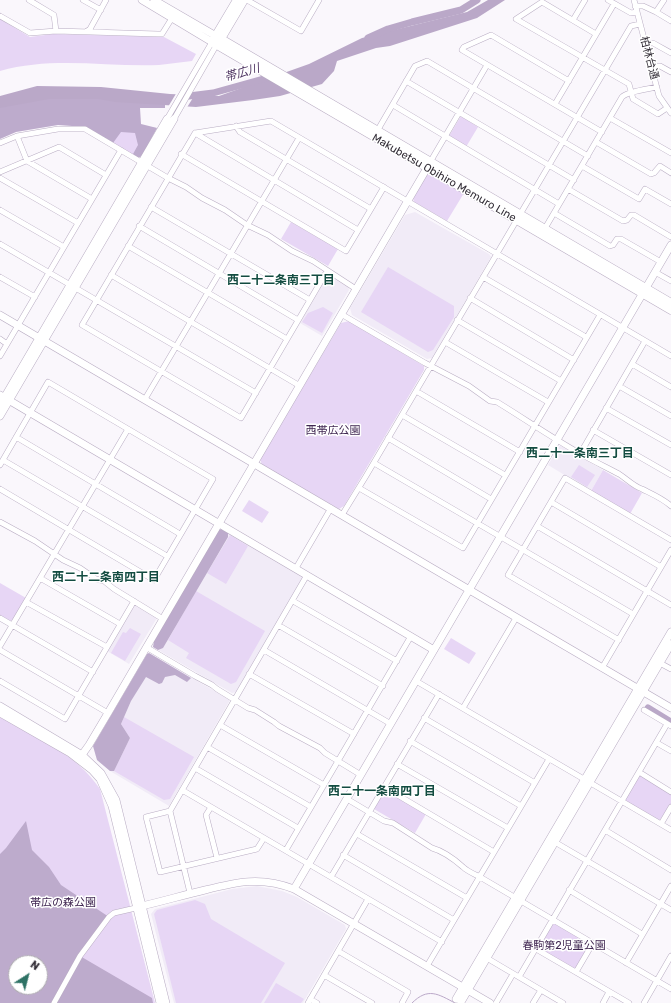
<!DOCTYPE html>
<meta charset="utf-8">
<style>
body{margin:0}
#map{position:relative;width:671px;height:1003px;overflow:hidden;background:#faf7fc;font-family:Rubik,sans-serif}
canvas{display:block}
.north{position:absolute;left:8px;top:955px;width:40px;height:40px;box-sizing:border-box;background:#fff;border:1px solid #adabaf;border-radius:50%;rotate:36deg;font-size:11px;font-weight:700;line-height:16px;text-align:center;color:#332e37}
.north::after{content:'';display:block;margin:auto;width:14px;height:18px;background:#2e7265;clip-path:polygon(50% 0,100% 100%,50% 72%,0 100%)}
</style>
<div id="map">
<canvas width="671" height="1003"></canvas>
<div class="north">N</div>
</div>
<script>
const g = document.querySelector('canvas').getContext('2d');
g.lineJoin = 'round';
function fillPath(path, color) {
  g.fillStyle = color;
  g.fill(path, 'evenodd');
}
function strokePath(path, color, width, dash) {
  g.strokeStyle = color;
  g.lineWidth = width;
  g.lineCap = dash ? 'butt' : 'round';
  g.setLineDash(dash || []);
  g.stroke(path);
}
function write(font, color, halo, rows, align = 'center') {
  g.font = font + ' Rubik,"Noto Sans JP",sans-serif';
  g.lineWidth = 3;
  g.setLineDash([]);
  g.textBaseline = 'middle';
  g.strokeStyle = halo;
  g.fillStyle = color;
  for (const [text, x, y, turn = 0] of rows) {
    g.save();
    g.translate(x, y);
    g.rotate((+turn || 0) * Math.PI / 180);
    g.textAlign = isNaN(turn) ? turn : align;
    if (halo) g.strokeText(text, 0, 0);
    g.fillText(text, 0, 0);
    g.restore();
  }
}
const built = new Path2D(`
 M415 212 489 254 491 257 432 358 427 359 352 315 350 308 405 215Z
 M330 276 348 287 349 290 322 336 300 323 327 277Z
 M560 445 603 470 591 491 548 465Z
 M222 529 303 577 236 692 232 693 153 647Z
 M135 605 157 618 129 664 107 651Z
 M149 653 230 700 169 806 110 771 97 760 93 746 147 654Z
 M257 886 282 891 297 897 345 925 346 929 303 1003H174L151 914 155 909 232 889Z`);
const green = new Path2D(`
 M0 19 30 37 53 34 164 37 196 54 192 61C181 62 170 64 159 65 106 67 52 56 0 71Z
 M461 116 478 127 466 147 449 136Z
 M100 121 157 128 138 158 113 143Z
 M432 174 464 193 447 221 414 202 413 198 427 175Z
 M291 222 338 249 328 266 281 239Z
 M388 267 454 306V317L433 350 428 352 361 312Z
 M323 307 333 313 322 333 302 322 308 313Z
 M349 321 424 366V370L344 506 339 509 262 465 260 459 341 323Z
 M579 465 595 475 587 487 571 477Z
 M603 470 642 493 630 514 591 491Z
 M249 500 269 512 262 523 242 511Z
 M230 535 248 546 226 584 207 573Z
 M0 583 26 598 14 619 10 621 0 615Z
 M196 591 265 631 236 682 231 684 186 658 189 653 168 640Z
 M130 628 141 634 125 661 111 653 123 632 126 633Z
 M451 638 476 653 469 664 444 649Z
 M0 716C35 737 77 754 100 789L155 1003H0ZM16 963H40V987H16Z
 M124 717 194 757 170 799 164 800 114 771 130 738 121 724Z
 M640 774 671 794V804L659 821 626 801 625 799Z
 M385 790 426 814 415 833 374 809Z
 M195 900 205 904 211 919 285 963 261 1003H176L154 914 157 910Z
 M553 923 589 943V945L577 969H574L540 950 539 947Z
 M276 983 304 999 301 1003H264Z`);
const forest = new Path2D(`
 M43 96 165 101V108H140L141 124 157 128 142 156 138 158 133 154 138 145 135 133 121 132 113 143 86 127 58 125 16 132 0 139V105Z
 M222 529 228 532V537L163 648 158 650 153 647 154 641 217 530Z
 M149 653 191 678 187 682 175 675 165 677 162 683 159 684 146 677 131 701 121 724 130 738 114 771H110L97 760 93 746 147 654Z
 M26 821 32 850 49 867 61 885 109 917 80 956 152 998 153 1003H0V854L6 848ZM16 963H40V987H16Z`);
const water = new Path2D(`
 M488 0H505L477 18 390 46 376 48 337 61 334 71 322 84 280 96 253 100 196 107 115 102 98 99H49L0 108V96L37 86 101 87 170 94 219 96 309 64 362 38 467 12Z`);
const pier = new Path2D(`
 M177 92 196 93 186 109 168 107Z`);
const stream = new Path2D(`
 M412 1003C428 987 438 994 455 1003`);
const river = new Path2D(`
 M368 38 388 29 412 22 461 10 477 0
 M189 96 213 93 274 76
 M648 708 671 722`);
const street = new Path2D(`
 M29 0 54 15 56 31
 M83 0 101 10
 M247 0 301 31 319 0
 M608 0 631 13 637 12
 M634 0 659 96 671 113
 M635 6H643L656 12 664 0
 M656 12 671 21
 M0 16 30 33 56 31 158 34H162L172 18
 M573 20 585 0
 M87 31 90 29 106 0
 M596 34 542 2 516 19 629 84 633 99 658 114 667 108
 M645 43H653L671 53
 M651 66H660L671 72
 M406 81 574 180
 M569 81 491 35 464 47 462 50 602 132
 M555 104 614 4
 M393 105 559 204
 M610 118 671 153
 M167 119 212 42
 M174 119 217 44
 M236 126 240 132 371 209
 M195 133 358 230
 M376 133 415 66 427 61 588 156
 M17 136 27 161 92 199
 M596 142 651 174 654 173 660 166 671 173
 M0 143 17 136 58 129H85L168 178 186 187 202 198 225 210 247 225 268 235 292 251 313 261 356 289
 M181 154 346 251 384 187
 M429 164 487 65
 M582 166 639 199 645 189 671 204
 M0 172 59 147 106 175
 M0 178 78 223
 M568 189 623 221 627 220 631 215H634L671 237
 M151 207 310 300
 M0 210 64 247
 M554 213 610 246 613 245 617 239H621L661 262
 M139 226 298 320
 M544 230 622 97C628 91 648 89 657 87
 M0 244 256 393
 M128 246 287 339
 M327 271 241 418 82 325 195 133 271 121 671 356
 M655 272 671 281
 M111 275 300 386
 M0 277 35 297
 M483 277 586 337
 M470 298 574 360
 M341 314 425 363 469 386 490 401 497 402C525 419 552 438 581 454 593 461 606 467 619 474 627 479 633 486 642 489 652 494 662 498 671 506
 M457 320 561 381
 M0 339 7 344
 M445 342 548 402
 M0 356 121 150
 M632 364 671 387
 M619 386 671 416
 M416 391 520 452
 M145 399 299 138
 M606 408 671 445
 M402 415 505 475
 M593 430 671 475
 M16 437 180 534
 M388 438 491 499
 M580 454 645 341
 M3 460 167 556
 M374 463 633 614
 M0 465 48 382 213 479 154 580 0 489
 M359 488 463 548 600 315
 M551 502 661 567
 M342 515 366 476 631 26 640 24
 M0 522 35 541 63 560 80 568 96 579 104 581 114 589 163 619
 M537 526 671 605
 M296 568 331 508
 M40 578 120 624
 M293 601 397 661
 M26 602 107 647
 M0 618 93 672
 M278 625 383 686
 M619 640 508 575 565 478 671 540
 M0 646 128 429
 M146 647 195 676 212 685 217 689 248 708 255 710 274 722 279 726 320 748 325 753 361 775
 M0 650 108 713
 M264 650 391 724
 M658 662 671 669
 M602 668 671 550
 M249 674 354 734
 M0 681 65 719 134 601
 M416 681 671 830
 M463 708 516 618
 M644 710 671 726
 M424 718 535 783
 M220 725 324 785
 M410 741 521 806
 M657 743 671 751
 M207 747 311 807
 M397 764 508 828
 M195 768 298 828
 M639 772 671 792
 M384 787 494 852
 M182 790 442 942
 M347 799 384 821 393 823 432 848C443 851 454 859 463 867 467 871 474 874 480 877L671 989
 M211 807 206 815 217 858
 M170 811 146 817 160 872 257 849 264 838
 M661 824 671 807
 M605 830 671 870
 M357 834 467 898
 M553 841 671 910
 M286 850 411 636
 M343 855 454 920
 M331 877 439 694
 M569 890 642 934
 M190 893 170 811 307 575
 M536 949 629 1003
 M338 951 408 992 402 1003
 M485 957 563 1003
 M626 963 671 886
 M427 966 549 759
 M576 972 593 943
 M324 975 372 1003
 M519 977 667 724
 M310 999 317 1003
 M54 1003 80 956 109 917 114 913 140 907
 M308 1003 368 899
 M496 1003 513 974
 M533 1003 541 990
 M603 1003 609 992
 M644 1003 671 956`);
const secondary = new Path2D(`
 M142 0 212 42
 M154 0 216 36
 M0 315 671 708
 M0 395 434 650
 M0 405 167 119
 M0 416 174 119
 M0 706 82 755 101 773 116 800 166 1003
 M0 713 70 753 92 770 100 779 112 806 160 1003
 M79 759 89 745 108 713 427 168
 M294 889 671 245
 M142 906C163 901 184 895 205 890 237 882 261 876 294 889L490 1003
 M456 999 671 632
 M461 1002 671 644`);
const primary = new Path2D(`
 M237 0 212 42 671 310
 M216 36 671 303
 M219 42 244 0`);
const streetNames = [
 ["柏林台通",649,58,75],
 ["Makubetsu Obihiro Memuro Line",444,178,30]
];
const parkNames = [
 ["西帯広公園",333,431],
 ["帯広の森公園",63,903],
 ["春駒第2児童公園",564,946]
];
const waterNames = [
 ["帯広川",242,73,-16]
];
const neighbourhoodNames = [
 ["西二十二条南三丁目",281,281],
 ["西二十一条南三丁目",580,454],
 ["西二十二条南四丁目",106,578],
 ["西二十一条南四丁目",382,792]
];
fillPath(built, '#f1ebf7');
fillPath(green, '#e7d6f5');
fillPath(forest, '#bdabcc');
fillPath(water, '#baa8c8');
fillPath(pier, '#faf7fc');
strokePath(stream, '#baa8c8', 1);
strokePath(river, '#baa8c8', 7);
strokePath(street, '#b9adc3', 6);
strokePath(secondary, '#b9adc3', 8);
strokePath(primary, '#b9adc3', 9);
strokePath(street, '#fff', 5);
strokePath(secondary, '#fff', 7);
strokePath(primary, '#fff', 8);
write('11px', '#332e37', '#fff', streetNames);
write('11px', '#402752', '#fff', parkNames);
write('italic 12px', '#523865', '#fff', waterNames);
write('bold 12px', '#134c41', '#fff', neighbourhoodNames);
</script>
